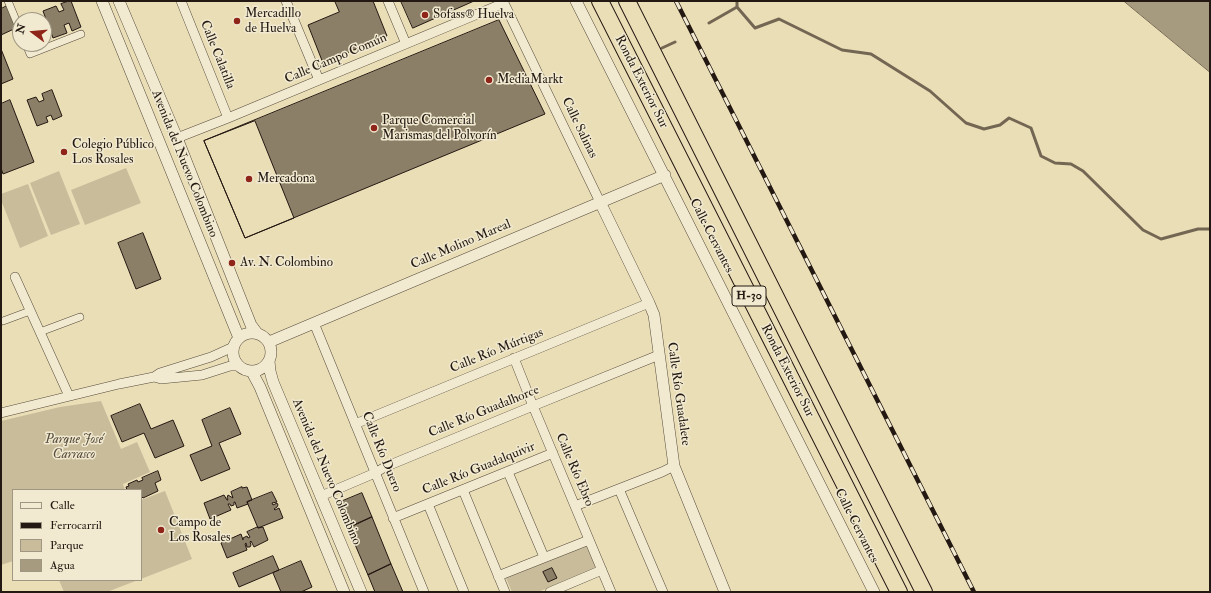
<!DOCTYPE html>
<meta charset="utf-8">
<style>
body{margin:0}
#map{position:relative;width:1211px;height:593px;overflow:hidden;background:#eadeb7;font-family:"IM FELL Double Pica",serif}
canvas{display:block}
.frame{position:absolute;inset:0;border:2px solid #241812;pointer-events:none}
.legend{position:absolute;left:12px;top:489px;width:130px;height:92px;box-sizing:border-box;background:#f1ead0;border:1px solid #9f9684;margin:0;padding:5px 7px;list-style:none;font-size:12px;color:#241812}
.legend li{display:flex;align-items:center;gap:8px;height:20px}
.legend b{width:20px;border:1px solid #9f9684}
.north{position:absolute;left:12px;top:12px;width:40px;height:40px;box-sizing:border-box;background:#f1ead0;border:1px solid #9f9684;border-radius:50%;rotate:286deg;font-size:11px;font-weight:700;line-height:16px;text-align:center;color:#241812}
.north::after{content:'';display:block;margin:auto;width:14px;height:18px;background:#8f2418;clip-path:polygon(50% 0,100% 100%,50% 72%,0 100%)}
</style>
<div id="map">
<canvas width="1211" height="593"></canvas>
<div class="frame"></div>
<ul class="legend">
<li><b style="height:5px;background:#f1ead0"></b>Calle</li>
<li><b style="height:5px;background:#241812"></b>Ferrocarril</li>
<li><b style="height:11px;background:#c8bc9b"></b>Parque</li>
<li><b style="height:11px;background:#a79b7f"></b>Agua</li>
</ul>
<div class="north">N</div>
</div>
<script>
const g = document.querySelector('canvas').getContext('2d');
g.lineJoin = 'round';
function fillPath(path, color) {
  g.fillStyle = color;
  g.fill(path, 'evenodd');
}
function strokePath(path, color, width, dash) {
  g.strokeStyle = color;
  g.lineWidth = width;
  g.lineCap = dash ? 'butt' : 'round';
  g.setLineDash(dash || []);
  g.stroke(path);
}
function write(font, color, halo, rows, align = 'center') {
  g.font = font + ' "IM FELL Double Pica",serif';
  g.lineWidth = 3;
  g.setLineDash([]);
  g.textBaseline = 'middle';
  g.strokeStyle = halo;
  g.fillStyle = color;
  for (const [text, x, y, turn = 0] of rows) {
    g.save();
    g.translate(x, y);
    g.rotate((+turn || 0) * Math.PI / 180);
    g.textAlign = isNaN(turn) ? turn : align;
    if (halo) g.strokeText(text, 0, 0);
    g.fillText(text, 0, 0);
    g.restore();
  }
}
const green = new Path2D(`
 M126 168 141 203 85 225 71 190Z
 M59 171 80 224 51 235 30 183Z
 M28 184 48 236 20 248 1 200V194Z
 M101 401 121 449 137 442 150 472 123 484 125 490H13V561L1 565V421L60 407Z
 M165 491 192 559 141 579V500Z
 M588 544 598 568 538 592H512L506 578Z
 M59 580H138L107 592H64Z`);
const water = new Path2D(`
 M1124 1H1210V72Z`);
const stream = new Path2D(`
 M737 1V7L755 28 779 19 842 50 871 54 930 91 966 123 984 129 1000 125 1009 118 1031 128 1041 156 1055 163 1071 164 1083 171 1143 230 1161 239 1198 229H1210
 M709 23 737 7
 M662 48 675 42`);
const building = new Path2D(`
 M69 1H71L81 27 72 31 69 23 64 25 67 33 53 38 43 11 56 6 59 12 64 10 61 4Z
 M335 1H373L387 36 323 63 308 25 339 12Z
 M401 1H474L413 28Z
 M7 6 16 28 1 35V9Z
 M499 20 545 114 245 238 204 141Z
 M1 49 13 79 1 84Z
 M52 90 62 116 53 120 51 115 46 117 48 122 37 126 27 100 36 97 39 102 44 100 42 94Z
 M10 100 34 162 3 174 1 168V104Z
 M255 121 294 218 245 238 204 141Z
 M143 233 161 279 136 289 118 243Z
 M140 404 151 429 173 420 184 446 155 458 144 433 122 442 111 416Z
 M230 408 241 434 219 443 230 469 201 481 190 455 212 446 202 420Z
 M158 471 161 480 155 483 158 491 143 498 142 497H141V490H127L126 487 129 486 128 484 137 480 138 482 143 480 142 478Z
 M242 487V488L247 487 252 500 247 502 248 504 237 508 235 502H234V505L231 506 230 504H228L231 510 210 519 204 503 224 495 227 500H228L227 498 228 495 233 498 231 492Z
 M272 492 277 502 272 503 273 505 277 503 278 505 277 507 274 509 275 510 279 508 283 518 258 528 247 502Z
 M362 493 372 517 348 528 338 503Z
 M372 517 391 564 368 575 348 528Z
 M258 527V528L263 527 268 540 254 547 251 541 250 542 251 545 250 547H247L246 543 245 544 247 550 227 558 221 543 241 534 243 540V538L247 536 248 538 250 537 247 532Z
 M273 556 279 570 239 587 233 573Z
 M301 561 312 587 301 592H281L273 573Z
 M391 564 403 592H375L368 575Z
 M552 568 557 578 548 582 543 572Z`);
const pedestrian = new Path2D(`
 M8 1 20 30
 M26 44 30 54 81 34
 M3 321 30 311
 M40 332 80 317`);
const minor = new Path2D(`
 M181 1 228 118
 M286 1 319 80
 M388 1 406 44
 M503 1 600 202
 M177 138 228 118 504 3
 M15 277 69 396
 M314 323 424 592
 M514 358 533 406 611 592
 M154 377 160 373 211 357 233 347
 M1 413 119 384 154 377 161 379 202 375 230 366H238
 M355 424 649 303
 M508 472 544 557
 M619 489 663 592
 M463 490 505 592
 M321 496 375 473 385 467 533 406 659 355
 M428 504 464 592
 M575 506 662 472 674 466
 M393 518 553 453
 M498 576 589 540
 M550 592 602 570`);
const tertiary = new Path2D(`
 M102 1 239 338
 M119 1 177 138 245 310 251 325 257 333
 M576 1 874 592
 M600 202 649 303 654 315 674 466 725 592
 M233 352a19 19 0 1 1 38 0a19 19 0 1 1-38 0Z
 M269 342 665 175
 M269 361 270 371 273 382 361 592
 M252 372 260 387 344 592`);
const motorway = new Path2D(`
 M600 1 899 592
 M627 1 924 592`);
const rail = new Path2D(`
 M676 1 974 592`);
const markers = [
 [425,15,4,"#8f2418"],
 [237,21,4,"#8f2418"],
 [489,80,4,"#8f2418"],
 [374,128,4,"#8f2418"],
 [64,152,4,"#8f2418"],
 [249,179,4,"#8f2418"],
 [232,263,4,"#8f2418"],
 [161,530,4,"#8f2418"]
];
const shields = [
 [749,296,34]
];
const shieldNames = [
 ["H-30",749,296]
];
const poiNames = [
 ["Mercadillo",245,14],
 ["de Huelva",245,29],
 ["Sofass® Huelva",433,15],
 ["MediaMarkt",497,80],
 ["Parque Comercial",382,121],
 ["Marismas del Polvorín",382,136],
 ["Colegio Público",72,145],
 ["Los Rosales",72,160],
 ["Mercadona",257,179],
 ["Av. N. Colombino",240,263],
 ["Campo de",169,523],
 ["Los Rosales",169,538]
];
const streetNames = [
 ["Calle Calatilla",217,55,68],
 ["Calle Campo Común",336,59,-23],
 ["Ronda Exterior Sur",641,82,63],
 ["Calle Salinas",579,128,64],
 ["Avenida del Nuevo Colombino",184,164,68],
 ["Calle Cervantes",711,236,63],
 ["Calle Molino Mareal",461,245,-23],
 ["Calle Río Múrtigas",497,351,-22],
 ["Ronda Exterior Sur",787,371,63],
 ["Calle Río Guadalete",678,394,82],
 ["Calle Río Guadalhorce",484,412,-22],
 ["Calle Río Duero",381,452,68],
 ["Calle Río Guadalquivir",479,469,-22],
 ["Calle Río Ebro",574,470,67],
 ["Avenida del Nuevo Colombino",326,472,67],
 ["Calle Cervantes",856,526,63]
];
const parkNames = [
 ["Parque José",74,440],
 ["Carrasco",74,455]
];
fillPath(green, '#c8bc9b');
fillPath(water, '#a79b7f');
strokePath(water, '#736753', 1);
strokePath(stream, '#736753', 3);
fillPath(building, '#8b7f68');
strokePath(building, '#241812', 1);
strokePath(pedestrian, '#564a3b', 8);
strokePath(minor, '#564a3b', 10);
strokePath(tertiary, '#564a3b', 12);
strokePath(motorway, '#241812', 18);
strokePath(pedestrian, '#f1ead0', 7);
strokePath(minor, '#f1ead0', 9);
strokePath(tertiary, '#f1ead0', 11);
strokePath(motorway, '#eadeb7', 16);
strokePath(rail, '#241812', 4.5);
strokePath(rail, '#f1ead0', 3, [9]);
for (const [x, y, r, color] of markers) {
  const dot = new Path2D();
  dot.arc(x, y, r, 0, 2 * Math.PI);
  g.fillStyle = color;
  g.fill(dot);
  strokePath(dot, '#f1ead0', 1.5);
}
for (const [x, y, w] of shields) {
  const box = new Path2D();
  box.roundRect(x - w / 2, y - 10, w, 20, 3);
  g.fillStyle = '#f1ead0';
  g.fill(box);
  strokePath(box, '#241812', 1);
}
write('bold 12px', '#241812', null, shieldNames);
write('13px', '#241812', '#f1ead0', poiNames, 'left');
write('13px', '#241812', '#f1ead0', streetNames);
write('italic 13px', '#55493b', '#f1ead0', parkNames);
</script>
